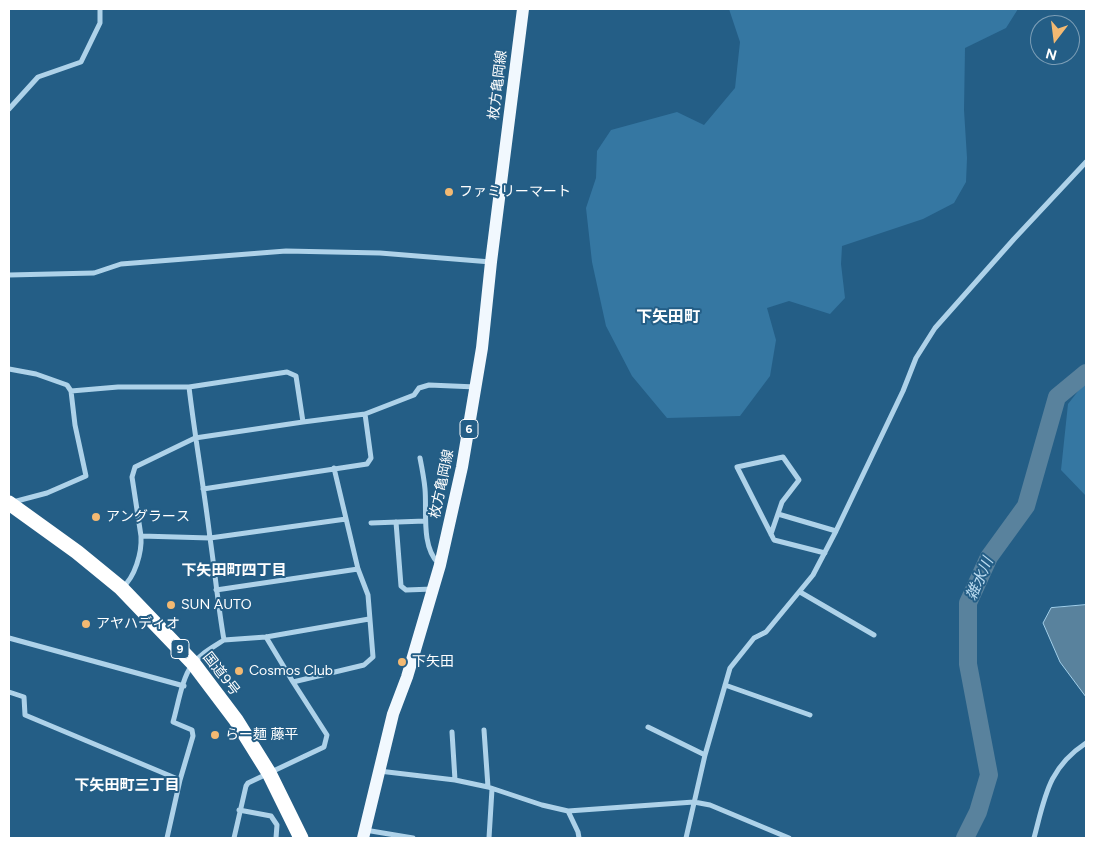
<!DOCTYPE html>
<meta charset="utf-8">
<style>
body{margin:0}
#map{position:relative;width:1095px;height:847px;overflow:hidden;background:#245e86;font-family:Figtree,sans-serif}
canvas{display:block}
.frame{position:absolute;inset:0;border:10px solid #fff;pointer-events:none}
.north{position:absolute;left:1030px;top:15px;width:50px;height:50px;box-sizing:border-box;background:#245e86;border:1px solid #7c9eb6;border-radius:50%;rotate:195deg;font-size:14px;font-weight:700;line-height:20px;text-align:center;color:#fff}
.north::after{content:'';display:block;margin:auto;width:18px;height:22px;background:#f3b972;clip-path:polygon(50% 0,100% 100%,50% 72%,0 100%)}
</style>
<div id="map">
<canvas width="1095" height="847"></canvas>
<div class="frame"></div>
<div class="north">N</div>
</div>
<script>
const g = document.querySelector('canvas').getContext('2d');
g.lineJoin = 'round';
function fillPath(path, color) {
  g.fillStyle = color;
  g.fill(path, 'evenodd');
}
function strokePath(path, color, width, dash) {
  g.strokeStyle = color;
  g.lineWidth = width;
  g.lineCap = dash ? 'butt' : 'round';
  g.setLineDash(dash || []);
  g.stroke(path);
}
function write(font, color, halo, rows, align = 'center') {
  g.font = font + ' Figtree,"Noto Sans JP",sans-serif';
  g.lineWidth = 4;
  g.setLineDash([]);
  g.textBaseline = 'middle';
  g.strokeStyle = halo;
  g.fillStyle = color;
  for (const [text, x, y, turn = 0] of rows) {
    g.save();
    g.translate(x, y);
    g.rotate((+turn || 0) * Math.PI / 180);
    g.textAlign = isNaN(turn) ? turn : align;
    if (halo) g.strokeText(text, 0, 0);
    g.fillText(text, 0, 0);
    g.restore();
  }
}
const green = new Path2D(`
 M729 9H1018L1006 28 965 48 964 110 967 158 966 182 954 203 923 219 842 246 841 264 845 298 830 314 789 301 767 308 776 340 770 376 740 416 667 418 632 376 606 326 592 262 586 208 596 178 597 151 611 130 677 112 704 125 735 88 740 42Z
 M1086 381V496L1061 470 1068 404Z`);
const water = new Path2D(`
 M1086 605V697L1060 662 1043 623 1051 608Z`);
const river = new Path2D(`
 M965 838 978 812 989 775 968 664V603L989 557 1026 506 1057 397 1086 373`);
const street = new Path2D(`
 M9 109 38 77 81 62 100 23V9
 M9 275 94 273 121 264 286 251 380 253 491 262
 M9 369 36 374 67 385 71 391 75 425 86 476 47 493 13 502
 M71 391 118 387H189L287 372 296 376 303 422 365 414 414 395 419 388 429 385 476 387
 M303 422 195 438 135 467 132 477 141 536 210 538 346 519
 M420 458C422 468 424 478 425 489 427 511 421 546 438 563
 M203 489 367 464 371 458 365 414
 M778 514 836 531
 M396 522 401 586 406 590 433 589
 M371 523 425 521
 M771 534 782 502 799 480 783 457 737 467 771 534 774 540 825 553
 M122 588C135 577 142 553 141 536
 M216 590 358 569
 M800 592 874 635
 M266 637 293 682
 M9 638 184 686
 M224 640 266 637 369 619
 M725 685 810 715
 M9 692 24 697 25 715 180 780 167 838
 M648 727 705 755
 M484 730 488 787
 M452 732 455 780
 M379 771 455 780 488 787 542 805 568 811 694 802 710 805 789 838
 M180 780 193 736 192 730 173 722C178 705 182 678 192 665 200 654 213 647 224 640 218 606 215 572 210 538 204 488 195 438 189 387
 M239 810 271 816 277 825 276 838
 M568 811 578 832 579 838
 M365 830 413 838
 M234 838 246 786 248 783 324 747 327 735 293 682 364 665 373 657 368 595 358 569 334 468
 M489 838 492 789
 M686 838 705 755 730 668 754 638 766 632 813 575 836 531 903 391 916 358 935 328 1014 239 1086 162
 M1034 838C1045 797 1048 768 1086 743`);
const primary = new Path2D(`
 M363 838 393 714 407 677 440 565 462 467 482 348 491 262 523 9`);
const highway = new Path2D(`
 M9 503 77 552 121 588 193 663 236 720 269 773 301 838`);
const markers = [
 [449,192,5,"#f3b972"],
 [96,517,5,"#f3b972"],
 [171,605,5,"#f3b972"],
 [86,624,5,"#f3b972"],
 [402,662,5,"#f3b972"],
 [239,671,5,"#f3b972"],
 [215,735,5,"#f3b972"]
];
const shields = [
 [469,429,18],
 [180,649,18]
];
const shieldNames = [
 ["6",469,429],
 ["9",180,649]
];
const streetNames = [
 ["枚方亀岡線",498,85,-83],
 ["枚方亀岡線",442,484,-78],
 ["国道9号",221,674,52]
];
const poiNames = [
 ["ファミリーマート",459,192],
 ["アングラース",106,517],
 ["SUN AUTO",181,605],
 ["アヤハディオ",96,624],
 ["下矢田",412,662],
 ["Cosmos Club",249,671],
 ["らー麺 藤平",225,735]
];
const neighbourhoodNames = [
 ["下矢田町四丁目",234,571],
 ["下矢田町三丁目",127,786]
];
const waterNames = [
 ["雑水川",980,579,-66]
];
const quarterNames = [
 ["下矢田町",668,317]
];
fillPath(green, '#3577a2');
fillPath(water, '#59829d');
strokePath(water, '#a3cfe9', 1);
strokePath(river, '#59829d', 18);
strokePath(street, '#aed2e9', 5);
strokePath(primary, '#f1f8fe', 12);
strokePath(highway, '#fff', 15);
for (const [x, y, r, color] of markers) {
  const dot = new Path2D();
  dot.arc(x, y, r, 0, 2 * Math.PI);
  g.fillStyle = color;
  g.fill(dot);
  strokePath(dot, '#245e86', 2);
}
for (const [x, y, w] of shields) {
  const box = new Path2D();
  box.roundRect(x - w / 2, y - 9.5, w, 19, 4);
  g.fillStyle = '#245e86';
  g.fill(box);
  strokePath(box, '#fff', 1);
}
write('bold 12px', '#fff', null, shieldNames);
write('14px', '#fff', '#245e86', streetNames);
write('14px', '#fff', '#245e86', poiNames, 'left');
write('bold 15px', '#fff', '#245e86', neighbourhoodNames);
write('italic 15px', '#badbf0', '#245e86', waterNames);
write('bold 16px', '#fff', '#245e86', quarterNames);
</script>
